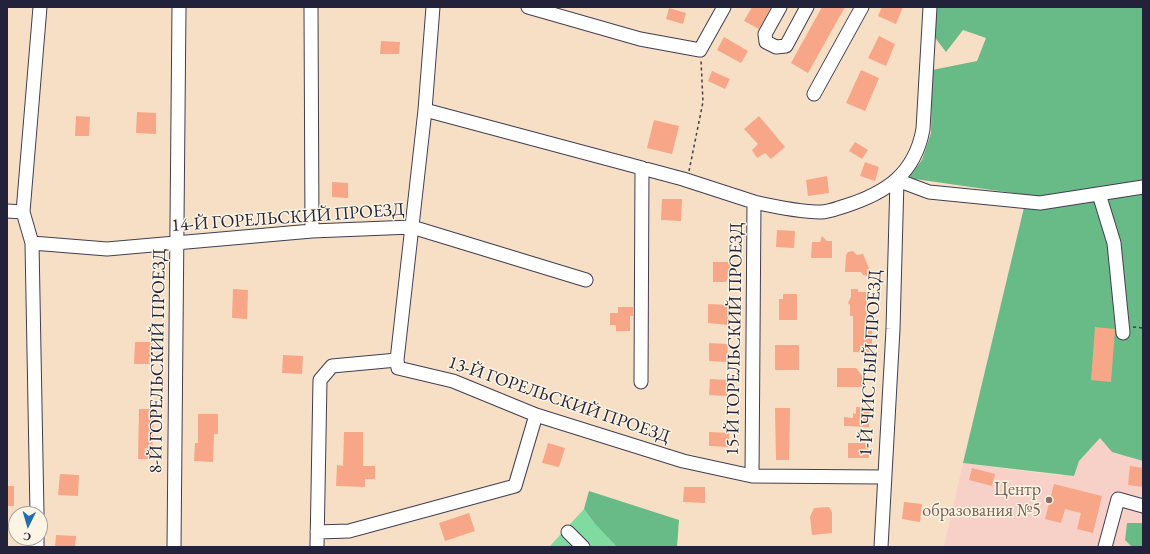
<!DOCTYPE html>
<meta charset="utf-8">
<style>
body{margin:0}
#map{position:relative;width:1150px;height:554px;overflow:hidden;background:#f6dfc5;font-family:"EB Garamond",serif}
canvas{display:block}
.frame{position:absolute;inset:0;border:8px solid #22223b;pointer-events:none}
.north{position:absolute;left:8px;top:506px;width:40px;height:40px;box-sizing:border-box;background:#fcf5e5;border:1px solid #a5a1a1;border-radius:50%;rotate:185deg;font-size:11px;font-weight:700;line-height:16px;text-align:center;color:#22223b}
.north::after{content:'';display:block;margin:auto;width:14px;height:18px;background:#1f6fb2;clip-path:polygon(50% 0,100% 100%,50% 72%,0 100%)}
</style>
<div id="map">
<canvas width="1150" height="554"></canvas>
<div class="frame"></div>
<div class="north">С</div>
</div>
<script>
const g = document.querySelector('canvas').getContext('2d');
g.lineJoin = 'round';
function fillPath(path, color) {
  g.fillStyle = color;
  g.fill(path, 'evenodd');
}
function strokePath(path, color, width, dash) {
  g.strokeStyle = color;
  g.lineWidth = width;
  g.lineCap = dash ? 'butt' : 'round';
  g.setLineDash(dash || []);
  g.stroke(path);
}
function write(font, color, halo, rows, align = 'center') {
  g.font = font + ' "EB Garamond",serif';
  g.lineWidth = 3;
  g.setLineDash([]);
  g.textBaseline = 'middle';
  g.strokeStyle = halo;
  g.fillStyle = color;
  for (const [text, x, y, turn = 0] of rows) {
    g.save();
    g.translate(x, y);
    g.rotate((+turn || 0) * Math.PI / 180);
    g.textAlign = isNaN(turn) ? turn : align;
    if (halo) g.strokeText(text, 0, 0);
    g.fillText(text, 0, 0);
    g.restore();
  }
}
const built = new Path2D(`
 M1100 437 1143 461V523H1127L1125 540 1132 547H944L963 463 1062 476Z`);
const green = new Path2D(`
 M584 509 595 524 617 547H549Z`);
const forest = new Path2D(`
 M935 7H1143V461L1112 452 1100 438 1079 461 1074 476 963 463 1027 195 908 178 922 160 931 133 932 70 977 61 986 38 963 30 946 52 933 35Z
 M589 491 679 520 677 547H617L595 524 584 509Z
 M1127 523H1143V547H1132L1125 540Z`);
const building = new Path2D(`
 M752 7H771L759 29 744 21Z
 M822 7H845L808 73 791 63Z
 M882 7H903L896 24 878 16Z
 M669 8 686 13 683 24 666 19Z
 M879 36 895 44 886 66 868 58Z
 M724 37 748 51 741 63 717 50Z
 M381 41 400 42 399 54H380Z
 M861 70 879 78 865 111 846 103Z
 M712 71 730 79 725 89 708 81Z
 M137 112 156 113V134L136 133Z
 M76 116 90 117 89 136H75Z
 M759 116 785 147 771 159 765 153 757 158 752 150 758 144 744 129Z
 M654 120 679 126 672 154 647 148Z
 M855 142 868 150 862 159 849 151Z
 M865 162 879 167 875 181 860 176Z
 M827 176 829 193 808 196 806 180Z
 M332 182 348 183V198L332 197Z
 M662 199H682L681 221 661 220Z
 M777 230 795 231 794 248 776 247Z
 M822 236 827 241H832V258H811L812 242H820Z
 M853 251 857 255 863 254 869 268V276L863 275 861 272H845L846 255 848 252Z
 M713 262H730V272L726 282H713Z
 M233 289 248 290 247 319 232 318Z
 M851 289H858V292H867L866 328H872V353L853 352V316H850V305L848 303 851 297Z
 M783 294H797V320H779V299H783Z
 M708 304 728 305V325L708 323Z
 M618 307H633V316H630V331H616V325H610V313H618Z
 M1095 327 1115 329 1111 382 1091 380Z
 M135 342H153V364H134Z
 M709 343 728 344 727 362 709 361Z
 M775 345H799V370H775Z
 M283 355 303 356 302 374 282 373Z
 M837 368H856L863 377V387H837Z
 M710 379 728 380V396L709 395Z
 M856 407 870 408 869 427 844 426V417L853 418V413L856 414Z
 M775 408H790L789 460H776Z
 M139 409H154L152 459H138Z
 M198 414H218V434H214L213 462 194 461 195 443H198Z
 M344 432H363V466H375V479H365V487L336 486 337 465 343 466Z
 M709 432 729 433V447L709 446Z
 M548 443 565 448 559 467 542 463Z
 M848 443H869V458H848Z
 M1130 466 1143 468V487L1128 485Z
 M972 468 995 474 992 486 969 480Z
 M60 474 79 475 78 496 58 495Z
 M1054 484 1102 496 1093 533 1077 529 1081 513 1065 509 1061 523 1045 519Z
 M7 486H14V506H7Z
 M684 487H705V503L683 502Z
 M904 502 922 504 920 522 902 519Z
 M829 507 832 512V533L812 535 810 517 814 508Z
 M469 513 475 531 445 541 439 523Z
 M56 535 76 536 75 547H55Z`);
const path = new Path2D(`
 M689 171 703 102 701 60
 M1133 327 1143 328`);
const minor = new Path2D(`
 M311 7 312 231
 M433 7 425 110 397 360 398 368 453 381 536 415 683 461 752 476 883 477
 M528 7 640 39 700 50 724 7
 M780 7 765 34 766 42 776 47 786 46 807 7
 M814 94 862 7
 M425 110 683 179 754 202 752 476
 M1099 194 1114 243 1123 333
 M754 202C776 207 799 212 821 212 829 212 838 208 845 206 886 193 915 174 923 129L930 7
 M7 211 23 212
 M32 243 107 249 312 231 412 227 586 280
 M641 382 642 168
 M37 514 32 243 23 212 40 7
 M317 532 349 531 515 486 536 415
 M568 532 583 547
 M37 538V547
 M174 547 179 7
 M317 547 320 380 332 366 397 360
 M881 547 893 329 897 180 929 192 1040 203 1143 187
 M1105 547 1118 499 1143 506`);
const markers = [
 [1049,500,4,"#8d6e63"]
];
const streetNames = [
 ["14-Й ГОРЕЛЬСКИЙ ПРОЕЗД",288,218,-4],
 ["15-Й ГОРЕЛЬСКИЙ ПРОЕЗД",735,339,-89],
 ["8-Й ГОРЕЛЬСКИЙ ПРОЕЗД",158,361,-89],
 ["1-Й ЧИСТЫЙ ПРОЕЗД",871,363,-87],
 ["13-Й ГОРЕЛЬСКИЙ ПРОЕЗД",559,400,19]
];
const educationNames = [
 ["Центр",1041,490],
 ["образования №5",1041,511]
];
fillPath(built, '#f7d1c8');
fillPath(green, '#80dba1');
fillPath(forest, '#68bb87');
fillPath(building, '#f7a687');
strokePath(minor, '#423e50', 15);
strokePath(path, '#423e50', 1.5, [3, 3]);
strokePath(minor, '#fff', 13);
for (const [x, y, r, color] of markers) {
  const dot = new Path2D();
  dot.arc(x, y, r, 0, 2 * Math.PI);
  g.fillStyle = color;
  g.fill(dot);
  strokePath(dot, '#fcf5e5', 1.5);
}
write('18px', '#22223b', '#fcf5e5', streetNames);
write('18px', '#785e54', '#fcf5e5', educationNames, 'right');
</script>
